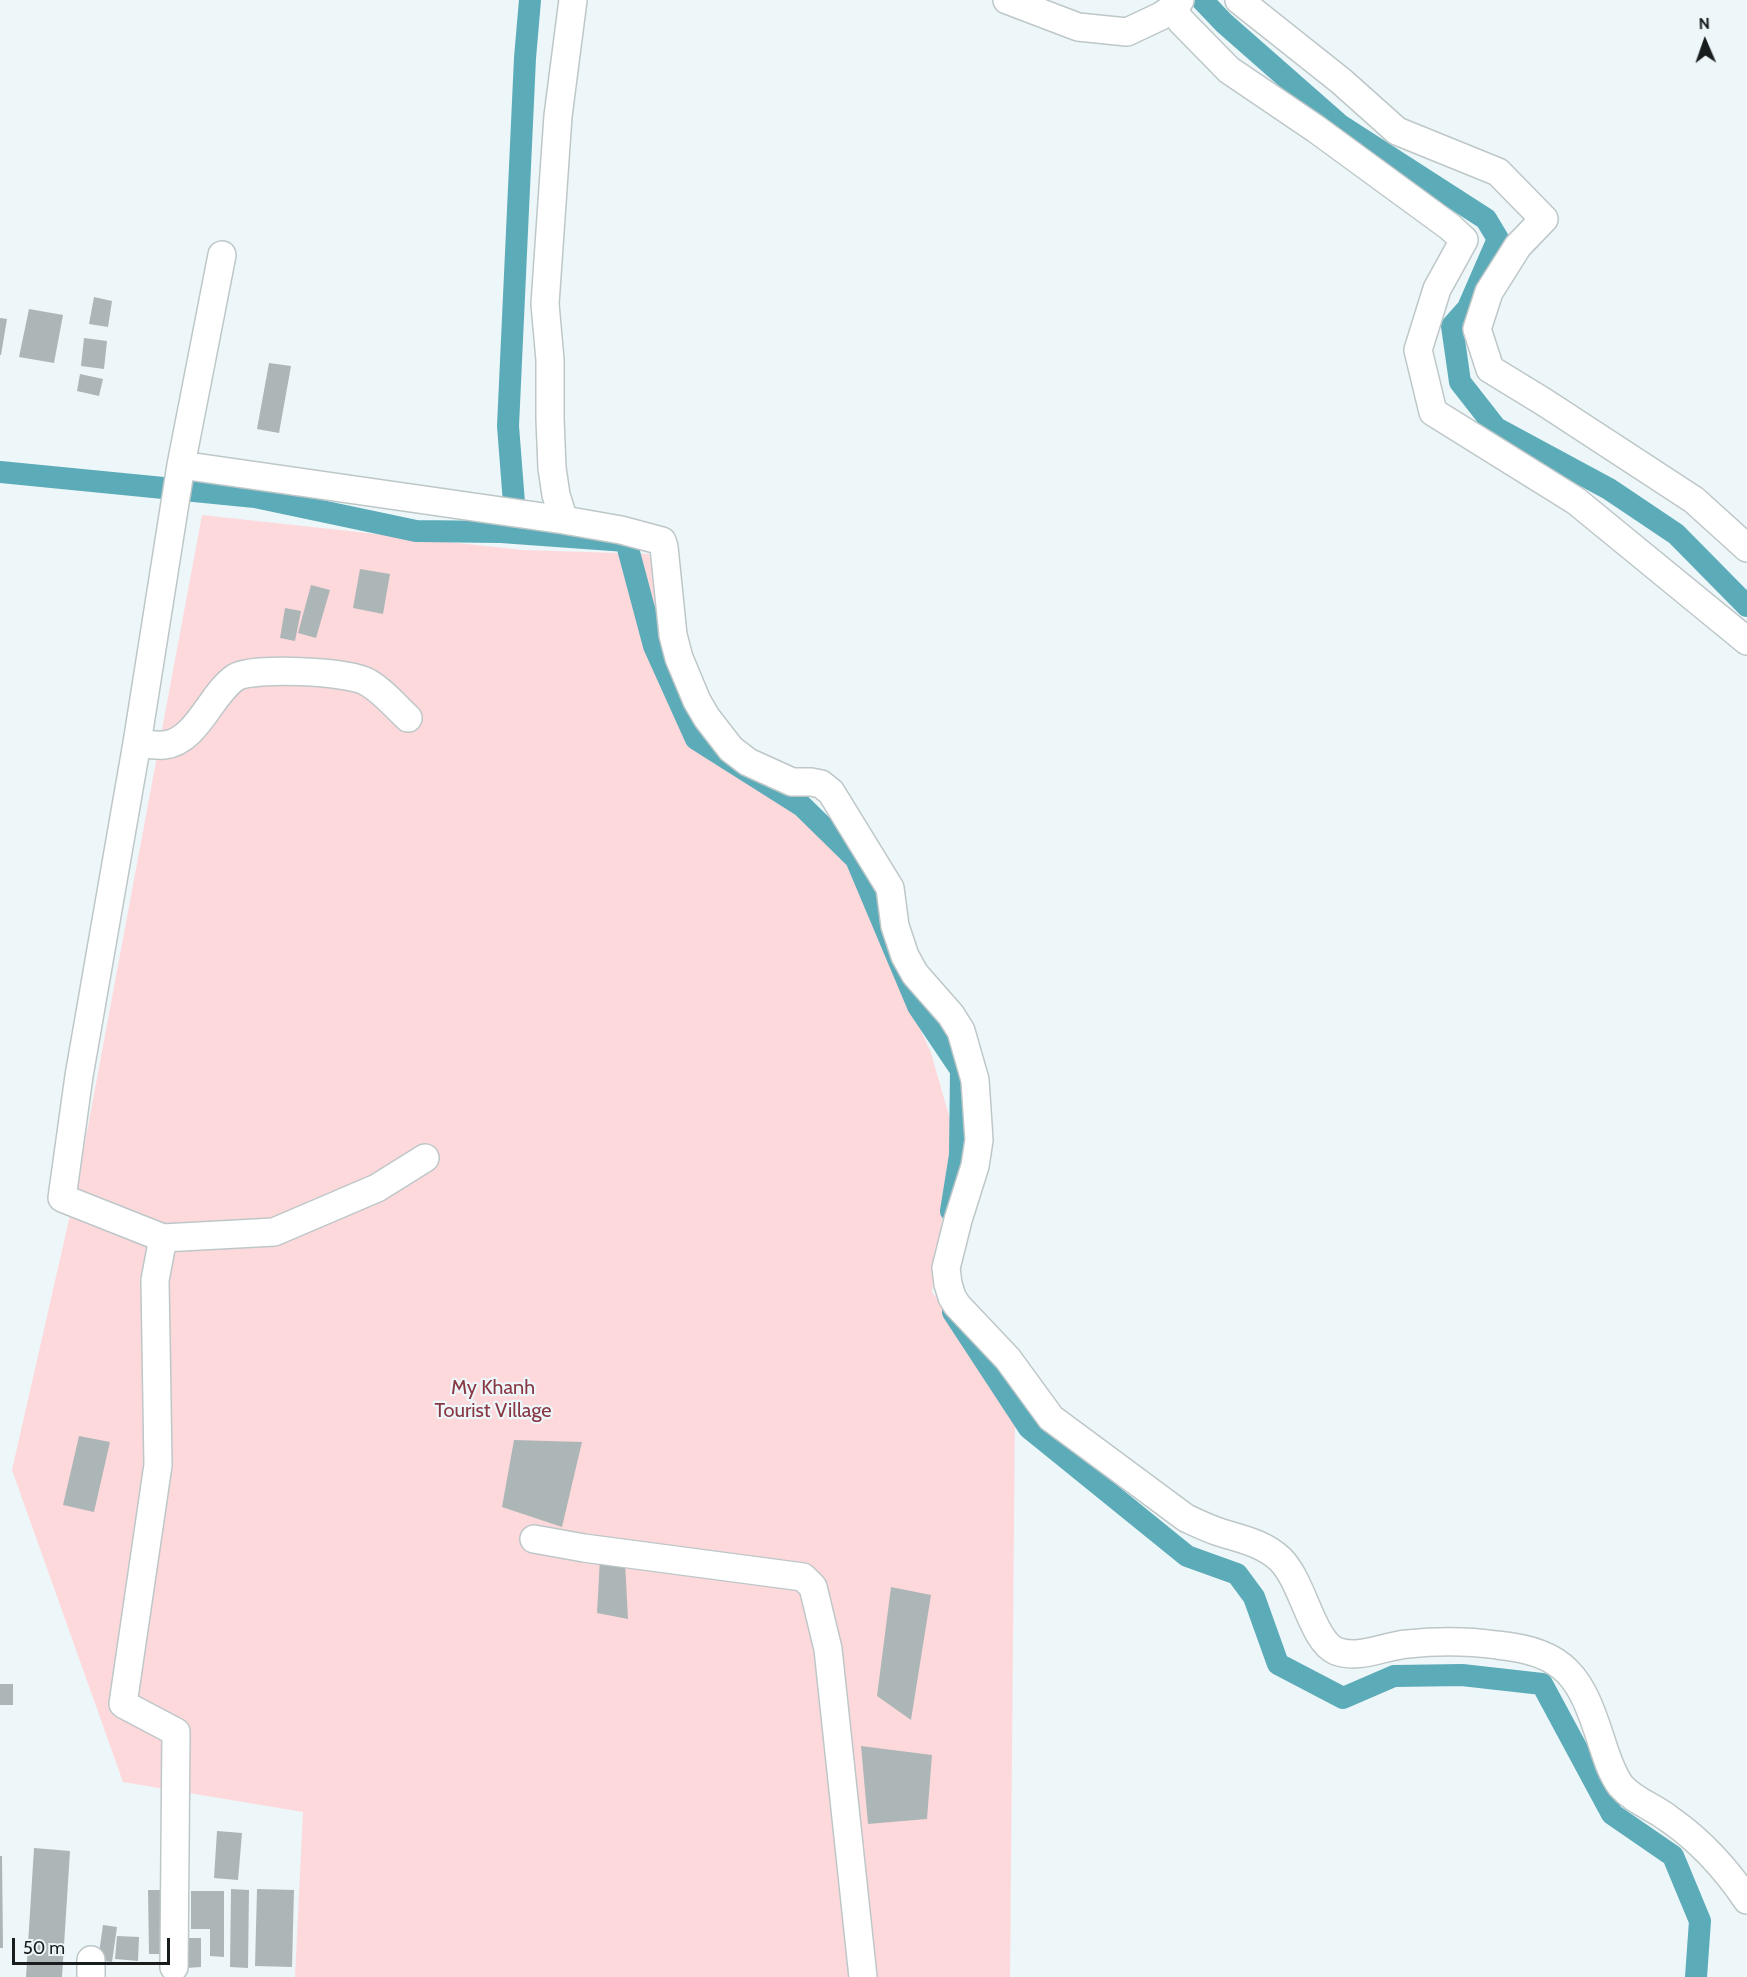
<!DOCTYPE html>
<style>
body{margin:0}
#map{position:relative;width:1747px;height:1977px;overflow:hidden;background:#edf6f8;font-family:Cabin,sans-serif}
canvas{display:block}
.north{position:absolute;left:1675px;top:12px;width:60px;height:60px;-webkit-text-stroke:4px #edf6f8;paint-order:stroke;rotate:358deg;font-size:16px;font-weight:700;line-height:24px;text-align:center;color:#181c1c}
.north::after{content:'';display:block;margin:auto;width:21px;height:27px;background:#181c1c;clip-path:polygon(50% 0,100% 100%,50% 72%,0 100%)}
.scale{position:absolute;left:12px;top:1938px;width:158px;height:27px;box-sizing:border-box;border:3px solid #181c1c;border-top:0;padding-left:8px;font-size:18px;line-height:21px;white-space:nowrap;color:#181c1c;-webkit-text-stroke:4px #edf6f8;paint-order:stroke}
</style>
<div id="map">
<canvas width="1747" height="1977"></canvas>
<div class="north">N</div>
<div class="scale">50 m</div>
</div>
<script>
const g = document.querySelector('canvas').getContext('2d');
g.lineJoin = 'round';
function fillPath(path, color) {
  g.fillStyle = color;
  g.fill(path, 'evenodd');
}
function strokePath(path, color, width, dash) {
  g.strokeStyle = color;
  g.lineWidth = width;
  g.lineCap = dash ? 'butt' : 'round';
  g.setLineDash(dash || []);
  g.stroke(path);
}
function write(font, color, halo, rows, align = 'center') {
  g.font = font + ' Cabin,sans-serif';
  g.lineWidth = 4.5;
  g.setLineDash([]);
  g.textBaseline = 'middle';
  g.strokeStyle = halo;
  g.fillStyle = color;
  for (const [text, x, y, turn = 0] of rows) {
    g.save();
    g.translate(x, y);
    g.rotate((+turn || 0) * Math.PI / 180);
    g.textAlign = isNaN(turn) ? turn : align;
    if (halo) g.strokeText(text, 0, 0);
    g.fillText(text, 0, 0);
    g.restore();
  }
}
const green = new Path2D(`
 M202 515 522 550 649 554 691 743 835 836 931 1053 954 1133 932 1292 1015 1409 1010 1977H295L303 1812 123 1782 12 1470 78 1180Z`);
const canal = new Path2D(`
 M1202 0 1224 23 1340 125 1486 219 1498 239 1468 308 1452 326 1460 382 1496 428 1609 489 1676 534 1747 606
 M0 472 255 497 416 531 501 532 514 503 508 426 525 58 530 0
 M501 532 626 541 654 646 696 739 802 806 856 859 918 1006 961 1070 960 1155 951 1211
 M953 1312 1029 1428 1187 1556 1237 1574 1254 1597 1278 1664 1343 1698 1394 1676 1462 1675 1542 1684 1612 1814 1673 1856 1700 1921 1696 1977`);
const building = new Path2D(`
 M94 297 112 301 108 327 89 324Z
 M29 309 63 315 54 363 19 357Z
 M0 318 7 319 1 355H0Z
 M84 338 107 341 104 369 81 366Z
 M269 363 291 366 279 433 257 429Z
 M80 374 103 379 99 396 77 391Z
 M360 569 390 574 383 614 353 608Z
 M311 585 330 590 316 638 298 633Z
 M285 608 301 611 295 641 280 638Z
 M79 1436 110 1442 94 1512 63 1505Z
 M514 1440 582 1442 562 1527 502 1507Z
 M600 1558 625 1561 628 1619 597 1613Z
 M891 1587 931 1595 911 1720 877 1696Z
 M0 1684H13V1705H0Z
 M861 1746 932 1755 927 1819 868 1824Z
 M217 1831 242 1833 238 1880 214 1878Z
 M34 1848 70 1851 62 1977H26Z
 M0 1856H2L3 1948H0Z
 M231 1889 249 1890 248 1968 230 1967Z
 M257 1889 294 1890 292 1967 255 1966Z
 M148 1890H165L166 1954H149Z
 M191 1891H224V1957L210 1956V1929H191Z
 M103 1925 117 1927 112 1962 98 1960Z
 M117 1936 139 1937 138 1961 115 1959Z
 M187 1938H201V1967L187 1968Z`);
const minor = new Path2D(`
 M573 0 558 116 545 304 550 360V419L552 468 556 495 564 520 621 530 662 541 664 547 673 635 679 658 697 701 707 718 731 749 748 762 792 782H811L821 784 831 792 890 888 895 926 905 956 915 974 951 1015 961 1031 975 1080 979 1140 975 1166 958 1220 946 1268 948 1284 952 1297 957 1305 1008 1359 1051 1418 1186 1518C1197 1523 1207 1528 1219 1532 1241 1539 1263 1543 1280 1559 1303 1581 1312 1641 1336 1651 1358 1660 1384 1646 1407 1644 1436 1641 1468 1641 1497 1645 1567 1652 1581 1678 1601 1740 1606 1755 1611 1773 1621 1786 1634 1801 1654 1807 1669 1819 1701 1841 1726 1869 1747 1900
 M1007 0 1078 27 1127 32 1161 16 1173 8 1180 0
 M1239 0 1341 81 1397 131 1498 172 1544 219 1518 246 1489 292 1477 329 1490 369 1544 402 1694 500 1747 548
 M1173 8 1181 21 1229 70 1316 129 1450 227 1464 240 1437 289 1418 350 1433 412 1576 501 1747 641
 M222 255 181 465 137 743 79 1076 62 1198 163 1238 274 1232 377 1188 425 1158
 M181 465 564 520
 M137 743C145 744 155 746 164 745 197 742 211 693 236 677 254 667 348 671 367 682 382 690 395 706 408 718
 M163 1238 155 1280 158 1465 123 1704 176 1732 174 1967
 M534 1539 584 1548 803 1577 813 1587 828 1649 863 1977
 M91 1977V1960`);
const parkNames = [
 ["My Khanh",493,1388],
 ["Tourist Village",493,1411]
];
fillPath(green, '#fed9dc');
strokePath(canal, '#5babb9', 22);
fillPath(building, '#adb6b7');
strokePath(minor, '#bec7c8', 30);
strokePath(minor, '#fff', 27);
write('20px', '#883744', '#edf6f8', parkNames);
</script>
